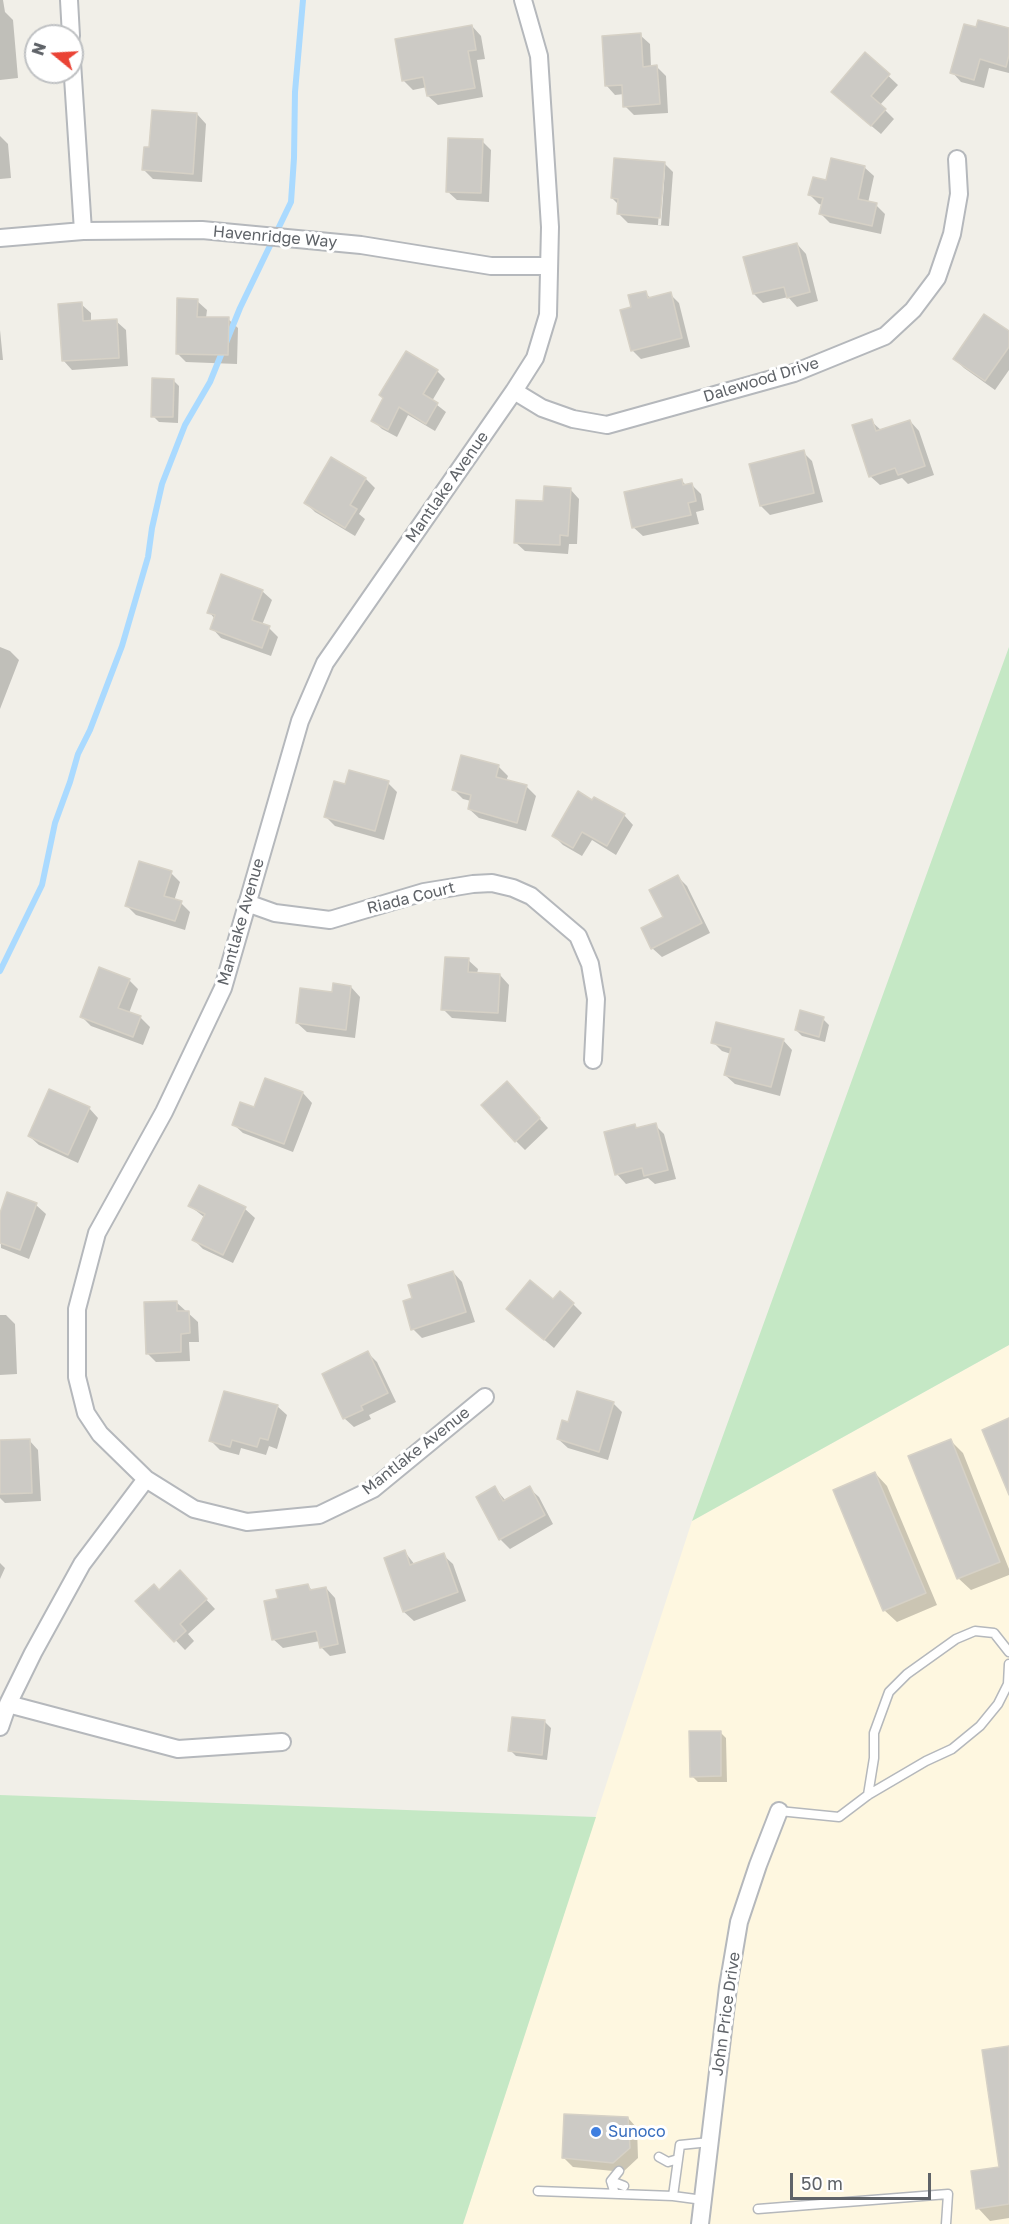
<!DOCTYPE html>
<style>
body{margin:0}
#map{position:relative;width:1009px;height:2224px;overflow:hidden;background:#f1efe8;font-family:"Golos Text",sans-serif}
canvas{display:block}
.north{position:absolute;left:24px;top:24px;width:60px;height:60px;box-sizing:border-box;background:#fff;border:2px solid #bfc1c3;border-radius:50%;rotate:288deg;font-size:16px;font-weight:700;line-height:24px;text-align:center;color:#5f6368}
.north::after{content:'';display:block;margin:auto;width:21px;height:27px;background:#ea4335;clip-path:polygon(50% 0,100% 100%,50% 72%,0 100%)}
.scale{position:absolute;left:790px;top:2173px;width:141px;height:27px;box-sizing:border-box;border:3px solid #5f6368;border-top:0;padding-left:8px;font-size:18px;line-height:21px;white-space:nowrap;color:#5f6368;-webkit-text-stroke:4px #fff;paint-order:stroke}
</style>
<div id="map">
<canvas width="1009" height="2224"></canvas>
<div class="north">N</div>
<div class="scale">50 m</div>
</div>
<script>
const g = document.querySelector('canvas').getContext('2d');
g.lineJoin = 'round';
function fillPath(path, color) {
  g.fillStyle = color;
  g.fill(path, 'evenodd');
}
function strokePath(path, color, width, dash) {
  g.strokeStyle = color;
  g.lineWidth = width;
  g.lineCap = dash ? 'butt' : 'round';
  g.setLineDash(dash || []);
  g.stroke(path);
}
function write(font, color, halo, rows, align = 'center') {
  g.font = font + ' "Golos Text",sans-serif';
  g.lineWidth = 6;
  g.setLineDash([]);
  g.textBaseline = 'middle';
  g.strokeStyle = halo;
  g.fillStyle = color;
  for (const [text, x, y, turn = 0] of rows) {
    g.save();
    g.translate(x, y);
    g.rotate((+turn || 0) * Math.PI / 180);
    g.textAlign = isNaN(turn) ? turn : align;
    if (halo) g.strokeText(text, 0, 0);
    g.fillText(text, 0, 0);
    g.restore();
  }
}
const commercial = new Path2D(`
 M1009 1345V2224H463L692 1521Z`);
const green = new Path2D(`
 M1009 647V1345L692 1521Z
 M0 1795 596 1817 463 2224H0Z`);
const shadow = new Path2D(`
 M0 0H3L5 12 13 20 18 78 0 80Z
 M472 26 481 36 485 59 477 60 483 97 438 105 428 96 427 87 413 90 403 80Z
 M977 29 1009 30V73L989 68 984 88 961 82 952 72Z
 M640 35 650 44 651 67H657L666 76 668 113 634 115 625 106 624 94 615 95 606 85Z
 M865 54 898 85 880 105 894 119 881 134 842 101Z
 M197 114 206 124 202 182 153 179 144 170 150 149Z
 M0 136 8 144 11 178 0 179Z
 M482 141 491 150 489 202 457 200 447 191Z
 M664 163 673 172 669 226 628 223 619 214V205L612 198ZM662 169H665L661 225H658Z
 M864 167 874 176 868 203 876 205 885 214 881 234 830 223 821 214 823 205 819 204 810 195 827 181Z
 M797 244 806 254 818 301 797 307 788 297 763 303 754 294Z
 M645 293 652 299 670 294 679 303 690 347 641 359 632 350 633 308Z
 M197 301 207 310 206 318 228 319 238 328 237 364 186 362 177 353Z
 M81 304 91 313V322L116 321 126 330 128 366 72 370 63 360Z
 M0 330 3 360H0Z
 M1009 333V370L995 390 964 368 955 359Z
 M437 371 445 379 432 401 446 412 435 431 408 415 397 437 382 429 373 421Z
 M173 380 179 386 178 423 159 422 153 416Z
 M871 421 882 431 910 421 919 431 934 475 908 484 902 478 880 485 870 476Z
 M803 452 812 461 823 502 770 515 761 506Z
 M366 479 375 488 359 514 365 519 355 536 315 512 306 503Z
 M682 481 687 486 692 485 701 494 704 510 696 512 699 524 643 536 633 527Z
 M570 489 579 499 577 544H569L568 554 525 551 515 542 545 503Z
 M262 591 272 600 262 625 269 628 278 637 271 656 221 638 212 628 215 619 209 612Z
 M0 647 10 651 19 660 0 709Z
 M498 766 508 776 506 781 526 786 536 796 526 831 479 818 469 809 471 801 463 799 454 790Z
 M388 783 397 792 384 840 335 826 326 817 346 786Z
 M595 799 624 815 633 825 616 855 592 840 582 856 563 845 554 836Z
 M171 873 180 882 174 901 181 903 190 912 185 930 136 915 127 906Z
 M678 877 687 886 710 933 662 957 652 948Z
 M468 960 478 969 477 974 500 975 509 985 506 1022 452 1018 443 1009Z
 M129 980 138 989 129 1013 140 1017 150 1027 143 1045 91 1026 82 1017Z
 M351 987 360 997 355 1038 307 1032 297 1023 333 993Z
 M823 1019 829 1025 825 1042 802 1036 796 1030Z
 M783 1040 792 1050 780 1096 735 1084 725 1075 731 1054 722 1051 713 1042Z
 M266 1080 303 1093 312 1103 293 1152 243 1133 233 1124 255 1109Z
 M516 1092 548 1128 525 1150 516 1141Z
 M89 1108 98 1118 78 1163 39 1145 29 1136Z
 M655 1125 664 1134 676 1179 655 1184 648 1178 626 1184 617 1174 634 1126 638 1129Z
 M199 1187 245 1209 255 1218 233 1263 203 1249 194 1240 204 1217 190 1206Z
 M36 1205 46 1214 29 1259 1 1248 0 1217Z
 M453 1272 462 1282 475 1322 422 1338 413 1329 414 1299Z
 M553 1301 573 1304 582 1313 554 1348 508 1309Z
 M176 1302 198 1322 199 1342H189L190 1361 156 1362 147 1353Z
 M0 1315H6L15 1324 17 1374 0 1375Z
 M368 1353 377 1362 396 1402 369 1415 371 1419 354 1427 344 1418Z
 M613 1403 622 1412 608 1460 568 1448 558 1439 569 1424Z
 M277 1406 287 1415 277 1449 269 1446 266 1455 241 1448 239 1455 220 1450 211 1441Z
 M29 1440 38 1450 41 1501 5 1503 0 1498V1442Z
 M951 1441 963 1453 1009 1569V1575L971 1590 958 1578Z
 M875 1473 887 1486 937 1605 897 1622 884 1610Z
 M495 1488 506 1501 529 1488 539 1497 553 1524 510 1549 501 1540 478 1498Z
 M405 1552 415 1565 443 1555 453 1564 466 1601 414 1621 404 1612Z
 M0 1563 5 1568 0 1579Z
 M189 1581 215 1609 188 1634 194 1641 185 1650 138 1601Z
 M308 1586 313 1591 326 1588 335 1598 346 1653 330 1656 321 1647 320 1641 283 1648 273 1639Z
 M545 1722 551 1728 547 1760 516 1756 510 1750Z
 M720 1732 726 1738 727 1782H698L692 1776Z
 M1009 2047V2218L990 2221 978 2208 1001 2168Z
 M628 2118 637 2128 638 2158 623 2172 573 2167 564 2158Z`);
const stream = new Path2D(`
 M0 971 42 885 55 823 70 782 78 754 90 730 122 646 148 557 152 528 162 484 185 425 210 382 240 308 291 202 294 158 295 92 303 0`);
const building = new Path2D(`
 M978 20 1009 28V55L1006 67 980 59 974 80 950 73 964 24 976 27Z
 M472 25 476 50 468 51 475 88 427 96 423 77 402 81 395 39Z
 M641 33 643 67 657 65 660 104 623 107 622 85 605 86 602 36Z
 M865 52 890 74 871 96 886 109 871 126 831 92Z
 M152 110 197 113 193 174 142 170 144 147H149Z
 M448 138 483 139 481 193 446 192Z
 M614 158 665 162 660 218 617 214 618 199 611 198Z
 M831 158 865 166 858 199 877 203 872 226 819 214 823 198 808 195 813 177 826 180Z
 M797 243 810 292 787 298 784 287 753 294 743 257Z
 M646 291 648 298 671 292 682 338 631 351 620 310 631 307 628 295Z
 M177 298 198 299 197 317H229L228 355 176 354Z
 M82 302 83 321 117 319 119 358 62 361 58 304Z
 M984 314 1009 331V347L985 381 953 359Z
 M406 351 438 370 423 394 438 403 426 424 399 407 388 430 371 421 383 398 379 395Z
 M152 378 174 379 173 417H151Z
 M872 419 876 431 910 420 925 466 898 475 895 468 869 477 852 425Z
 M804 450 814 493 760 506 749 464Z
 M331 457 366 478 350 505 357 509 345 528 304 503Z
 M682 479 683 485 692 483 696 501 688 503 691 515 632 528 624 492Z
 M544 486 571 488 568 536 560 535V545L514 543 516 500 543 501Z
 M221 574 263 590 252 620 270 626 262 648 210 629 215 615 207 613Z
 M461 755 499 765 496 777 527 785 517 823 468 809 471 795 452 790Z
 M349 770 389 781 375 831 324 817 334 781 345 784Z
 M578 791 592 800 594 797 625 814 607 846 582 832 573 848 552 836Z
 M139 861 172 871 164 896 182 901 175 921 125 906Z
 M678 875 702 923 651 949 641 928 663 917 649 890Z
 M445 957 469 958 468 972 500 974 498 1013 441 1010Z
 M99 967 130 979 118 1008 141 1016 133 1037 80 1017Z
 M333 983 351 986 346 1030 296 1023 300 988 332 992Z
 M800 1010 824 1017 819 1037 795 1030Z
 M716 1022 784 1039 771 1087 724 1075 731 1048 711 1043Z
 M265 1078 303 1092 284 1144 232 1125 240 1102 254 1107Z
 M507 1081 540 1118 515 1142 481 1105Z
 M49 1089 90 1107 68 1155 28 1136Z
 M656 1123 668 1170 644 1176 642 1168 615 1175 604 1132 635 1124 636 1128Z
 M199 1185 246 1207 223 1255 192 1240 205 1214 188 1206Z
 M7 1192 37 1203 20 1250 0 1243V1213Z
 M453 1271 466 1312 411 1330 403 1301 412 1298 408 1285Z
 M530 1280 553 1299 560 1291 574 1303 544 1340 506 1309Z
 M177 1301V1311H189L190 1333 181 1334V1352L146 1354 144 1302Z
 M368 1351 388 1393 361 1406 363 1410 343 1419 322 1374Z
 M224 1391 278 1405 268 1440 260 1438 257 1447 232 1440 230 1447 209 1441Z
 M577 1391 614 1402 599 1452 557 1439 562 1420 568 1422Z
 M1009 1418V1495L982 1430Z
 M30 1439 32 1493 0 1494V1440Z
 M951 1439 1000 1562 957 1579 908 1456Z
 M875 1472 926 1593 883 1611 833 1490Z
 M495 1486 503 1501 530 1486 545 1515 499 1540 476 1497Z
 M405 1550 410 1565 444 1553 458 1592 403 1612 384 1558Z
 M180 1570 207 1599 180 1624 186 1631 174 1642 135 1601 154 1584 159 1590Z
 M308 1584 310 1590 326 1587 338 1644 320 1648 316 1631 272 1640 264 1601 278 1598 276 1590Z
 M512 1717 545 1720 542 1755 508 1751Z
 M689 1731H721V1776L690 1777Z
 M1009 2046V2204L976 2209 971 2171 999 2167 982 2050Z
 M564 2114 628 2117 630 2148 613 2163 562 2158Z`);
const lane = new Path2D(`
 M868 1795 874 1758V1733L889 1692 907 1674 956 1639 975 1631 994 1633 1009 1652
 M779 1811 839 1817 868 1795 926 1761 952 1749 980 1726 998 1704 1008 1684 1009 1664
 M659 2157 668 2162 678 2159
 M611 2181 624 2186
 M538 2191 673 2196
 M615 2194 611 2181 619 2171
 M703 2200 673 2196 680 2145 710 2142
 M758 2209 948 2194 946 2224`);
const street = new Path2D(`
 M69 0 71 36
 M72 62 83 231
 M0 238 83 231 202 230 361 245 491 266H549
 M514 391 542 408 573 419 607 425 794 373 885 336 913 310 937 278 952 234 959 194 957 159
 M247 903 275 913 330 920 424 892 473 884 492 883 513 888 531 896 578 936 590 964 596 999 593 1060
 M485 1397 373 1489 319 1515 247 1522 194 1509 146 1479 100 1434 86 1413 77 1377V1309L97 1233 164 1112 223 988 300 721 325 663 514 391 535 358 548 315 550 227 539 56 523 0
 M8 1704 178 1749 282 1742
 M0 1727 8 1704 33 1653 82 1564 146 1479
 M700 2224 728 1987 739 1922 758 1865 779 1811`);
const markers = [
 [596,2132,6,"#3f7fe0"]
];
const streetNames = [
 ["Havenridge Way",275,237,5],
 ["Dalewood Drive",761,380,-17],
 ["Mantlake Avenue",447,487,-55],
 ["Riada Court",411,898,-14],
 ["Mantlake Avenue",241,922,-74],
 ["Mantlake Avenue",416,1451,-38],
 ["John Price Drive",726,2014,-82]
];
const shopNames = [
 ["Sunoco",608,2132]
];
fillPath(commercial, '#fef7e0');
fillPath(green, '#c5e8c5');
fillPath(shadow, '#0003');
strokePath(stream, '#aadaff', 6);
fillPath(building, '#cccac5');
strokePath(building, '#d6d1c6', 1.5);
strokePath(lane, '#b5b8bc', 11);
strokePath(street, '#b5b8bc', 20);
strokePath(lane, '#fff', 8);
strokePath(street, '#fff', 16);
for (const [x, y, r, color] of markers) {
  const dot = new Path2D();
  dot.arc(x, y, r, 0, 2 * Math.PI);
  g.fillStyle = color;
  g.fill(dot);
  strokePath(dot, '#fff', 2);
}
write('16px', '#5f6368', '#fff', streetNames);
write('16px', '#366cbe', '#fff', shopNames, 'left');
</script>
